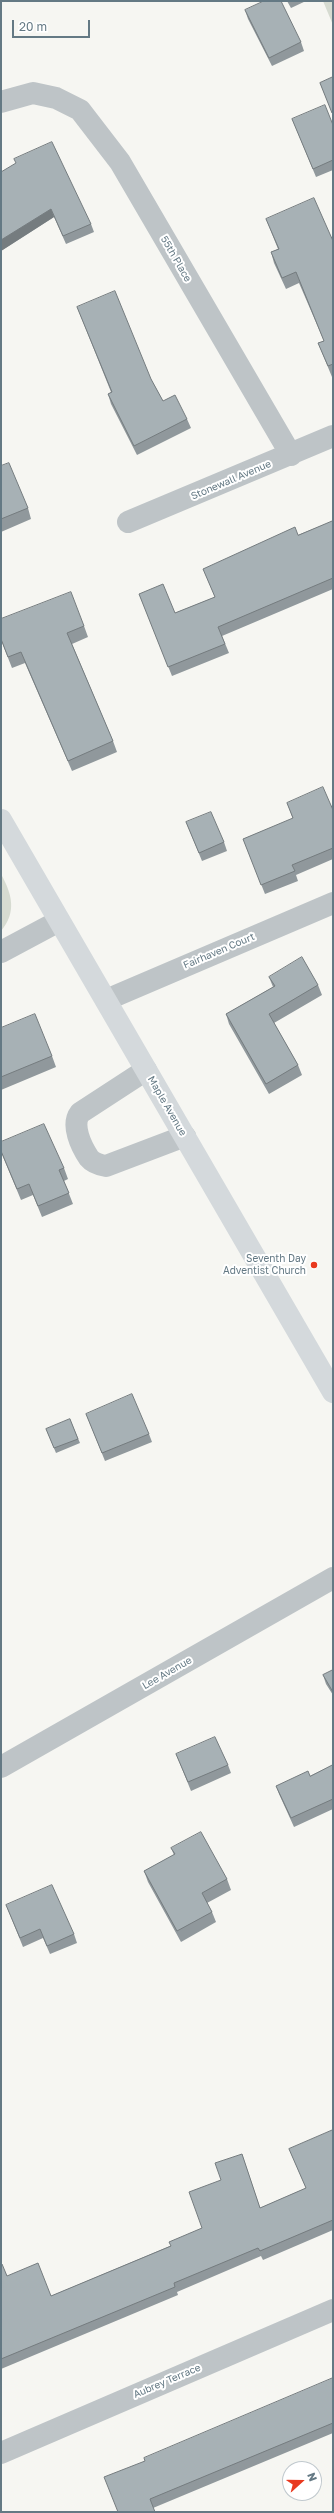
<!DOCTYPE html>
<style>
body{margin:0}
#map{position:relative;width:334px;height:2513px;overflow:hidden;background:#f6f6f2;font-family:"Golos Text",sans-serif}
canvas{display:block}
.frame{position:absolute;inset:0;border:2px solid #647984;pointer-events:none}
.north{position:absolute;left:282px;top:2461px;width:40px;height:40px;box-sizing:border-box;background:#fff;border:1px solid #c1c9ce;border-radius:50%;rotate:69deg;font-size:11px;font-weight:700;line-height:16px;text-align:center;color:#647984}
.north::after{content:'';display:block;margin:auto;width:14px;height:18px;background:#e9391f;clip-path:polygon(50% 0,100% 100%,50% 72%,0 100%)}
.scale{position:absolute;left:12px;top:20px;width:78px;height:18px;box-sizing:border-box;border:2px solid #647984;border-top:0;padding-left:5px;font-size:12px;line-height:14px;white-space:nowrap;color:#647984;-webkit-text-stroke:3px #fff;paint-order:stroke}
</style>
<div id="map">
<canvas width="334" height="2513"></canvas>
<div class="frame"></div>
<div class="north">N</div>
<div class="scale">20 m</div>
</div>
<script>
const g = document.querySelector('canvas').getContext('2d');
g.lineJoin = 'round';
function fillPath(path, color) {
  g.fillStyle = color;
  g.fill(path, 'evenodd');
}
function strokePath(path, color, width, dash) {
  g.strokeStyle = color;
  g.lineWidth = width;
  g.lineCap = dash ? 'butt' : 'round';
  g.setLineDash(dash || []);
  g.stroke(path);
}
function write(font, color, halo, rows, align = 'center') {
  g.font = font + ' "Golos Text",sans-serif';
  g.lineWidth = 4;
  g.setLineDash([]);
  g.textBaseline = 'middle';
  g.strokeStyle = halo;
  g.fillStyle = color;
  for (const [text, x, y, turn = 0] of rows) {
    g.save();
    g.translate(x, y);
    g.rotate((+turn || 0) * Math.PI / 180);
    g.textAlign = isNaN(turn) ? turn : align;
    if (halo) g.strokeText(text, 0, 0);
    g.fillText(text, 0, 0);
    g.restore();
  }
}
const green = new Path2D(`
 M323 1H333V25Z
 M1 874C12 894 17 912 1 931Z`);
const minor = new Path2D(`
 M1 102 33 93 56 98 80 110 120 162 291 455
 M128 522 333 436
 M1 952 59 921
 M106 1000 333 903
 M146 1070 80 1113C71 1125 81 1146 89 1158 93 1163 100 1165 106 1166L185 1136
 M1 1767 333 1578
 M1 2453 333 2310`);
const major = new Path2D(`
 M1 820 333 1392`);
const wall = new Path2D(`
 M287 1H306L291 8Z
 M245 10 301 42 304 51 272 66 248 19Z
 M333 77V115L320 83Z
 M292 119 333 125V170L316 177Z
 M1 172 91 224 94 232 66 244 54 217 1 251Z
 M266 219 333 241V376L332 377 318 343 324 341 299 283 286 289 274 263 271 252 278 249Z
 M77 307 151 379 163 401 187 419 191 428 137 455 111 404 108 394 111 392Z
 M1 466 28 508 31 519 1 532Z
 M333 521V589L222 636 229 653 172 676 139 594 175 613 215 597 203 569 298 535Z
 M1 619 84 626 88 637 72 644 113 741 117 752 72 771 25 663 12 668 1 640Z
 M287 803 333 810V859L296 875 298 881 265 894 243 839 293 819Z
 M186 822 224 842 227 851 202 861Z
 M269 977 318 985 322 995 274 1023 298 1065 302 1075 269 1094 229 1024 226 1014 273 987Z
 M1 1028 52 1056 56 1067 1 1090Z
 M1 1142 64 1168 68 1179 64 1181 73 1204 42 1217 33 1195 21 1200 1 1152Z
 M86 1414 149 1434 152 1442 105 1461Z
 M70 1419 80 1443 56 1453 46 1429Z
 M333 1670V1695L326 1684 323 1675Z
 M176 1754 228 1765 231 1773 191 1791Z
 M333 1765V1809L294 1827 279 1794 276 1786 310 1776Z
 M171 1848 227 1879 231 1890 207 1903 212 1912 216 1922 181 1942 148 1882 144 1871 174 1855Z
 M6 1905 74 1934 77 1943 50 1954 43 1938 23 1947Z
 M333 2130V2230L263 2260 261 2256 177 2292 178 2295 1 2369V2264L7 2276 51 2296 170 2246 202 2228 221 2180 242 2154 260 2208 306 2188 289 2149Z
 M333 2378V2433L153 2508 118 2512Z`);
const shadedWall = new Path2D(`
 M51 209 54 217 1 251V240Z`);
const building = new Path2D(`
 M264 1H281L301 42 269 58 245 10Z
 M333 77V112L332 113 320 83Z
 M325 105 333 125V160L313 169 292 119Z
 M52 142 91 224 63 236 51 209 1 240V172L16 163 14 159Z
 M314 198 333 241V364L328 366 318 343 324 341 296 272 282 278 271 252 279 249 266 219Z
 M115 291 151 379 163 401 175 395 187 419 134 446 108 394 112 392 77 307Z
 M9 463 28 508 1 519V466Z
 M333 521V578L218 627 225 644 168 667 139 594 163 584 175 613 215 597 203 569 295 527 298 535Z
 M71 592 84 626 67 633 113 741 68 761 21 652 8 657 1 639V619Z
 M323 787 333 810V848L292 865 295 871 261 885 243 839 293 818 287 803Z
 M211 812 224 842 199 853 186 822Z
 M302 957 318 985 269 1014 298 1065 266 1084 226 1014 275 986 269 977Z
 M35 1014 52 1056 1 1077V1028Z
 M44 1124 64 1168 59 1170 69 1193 38 1206 29 1184 17 1189 1 1151V1142Z
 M132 1394 149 1434 102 1453 86 1414Z
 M70 1419 78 1439 54 1448 46 1429Z
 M333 1670V1692L323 1675Z
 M215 1737 228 1765 188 1782 176 1754Z
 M333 1765V1799L291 1818 276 1786 308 1771 310 1776Z
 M201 1832 227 1879 202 1893 212 1912 177 1931 144 1871 175 1854 171 1848Z
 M52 1885 74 1934 47 1946 40 1929 20 1938 6 1905Z
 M333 2130V2220L260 2251 258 2248 174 2283 175 2287 1 2359V2264H2L7 2276 38 2263 51 2296 171 2246 169 2242 202 2228 189 2192 221 2180 215 2163 242 2154 260 2208 306 2188 289 2149Z
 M333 2378V2423L150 2499 155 2512H118L104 2477 145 2461 144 2458Z`);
const markers = [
 [314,1265,4,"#e9391f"]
];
const streetNames = [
 ["55th Place",176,259,60],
 ["Stonewall Avenue",231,480,-23],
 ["Fairhaven Court",219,951,-23],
 ["Maple Avenue",167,1106,60],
 ["Lee Avenue",167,1673,-30],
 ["Aubrey Terrace",167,2381,-23]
];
const poiNames = [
 ["Seventh Day",306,1259],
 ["Adventist Church",306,1271]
];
fillPath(green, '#d6dbd1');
strokePath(minor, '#bec4c7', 22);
strokePath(major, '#d4d9dc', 22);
fillPath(wall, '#90989c');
fillPath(shadedWall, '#757c7f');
fillPath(building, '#a7b1b5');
strokePath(building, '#757c7f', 1);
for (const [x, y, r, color] of markers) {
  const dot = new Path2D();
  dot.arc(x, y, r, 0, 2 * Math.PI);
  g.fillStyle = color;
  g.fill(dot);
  strokePath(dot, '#fff', 1.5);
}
write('10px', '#647984', '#fff', streetNames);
write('10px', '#647984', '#fff', poiNames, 'right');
</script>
